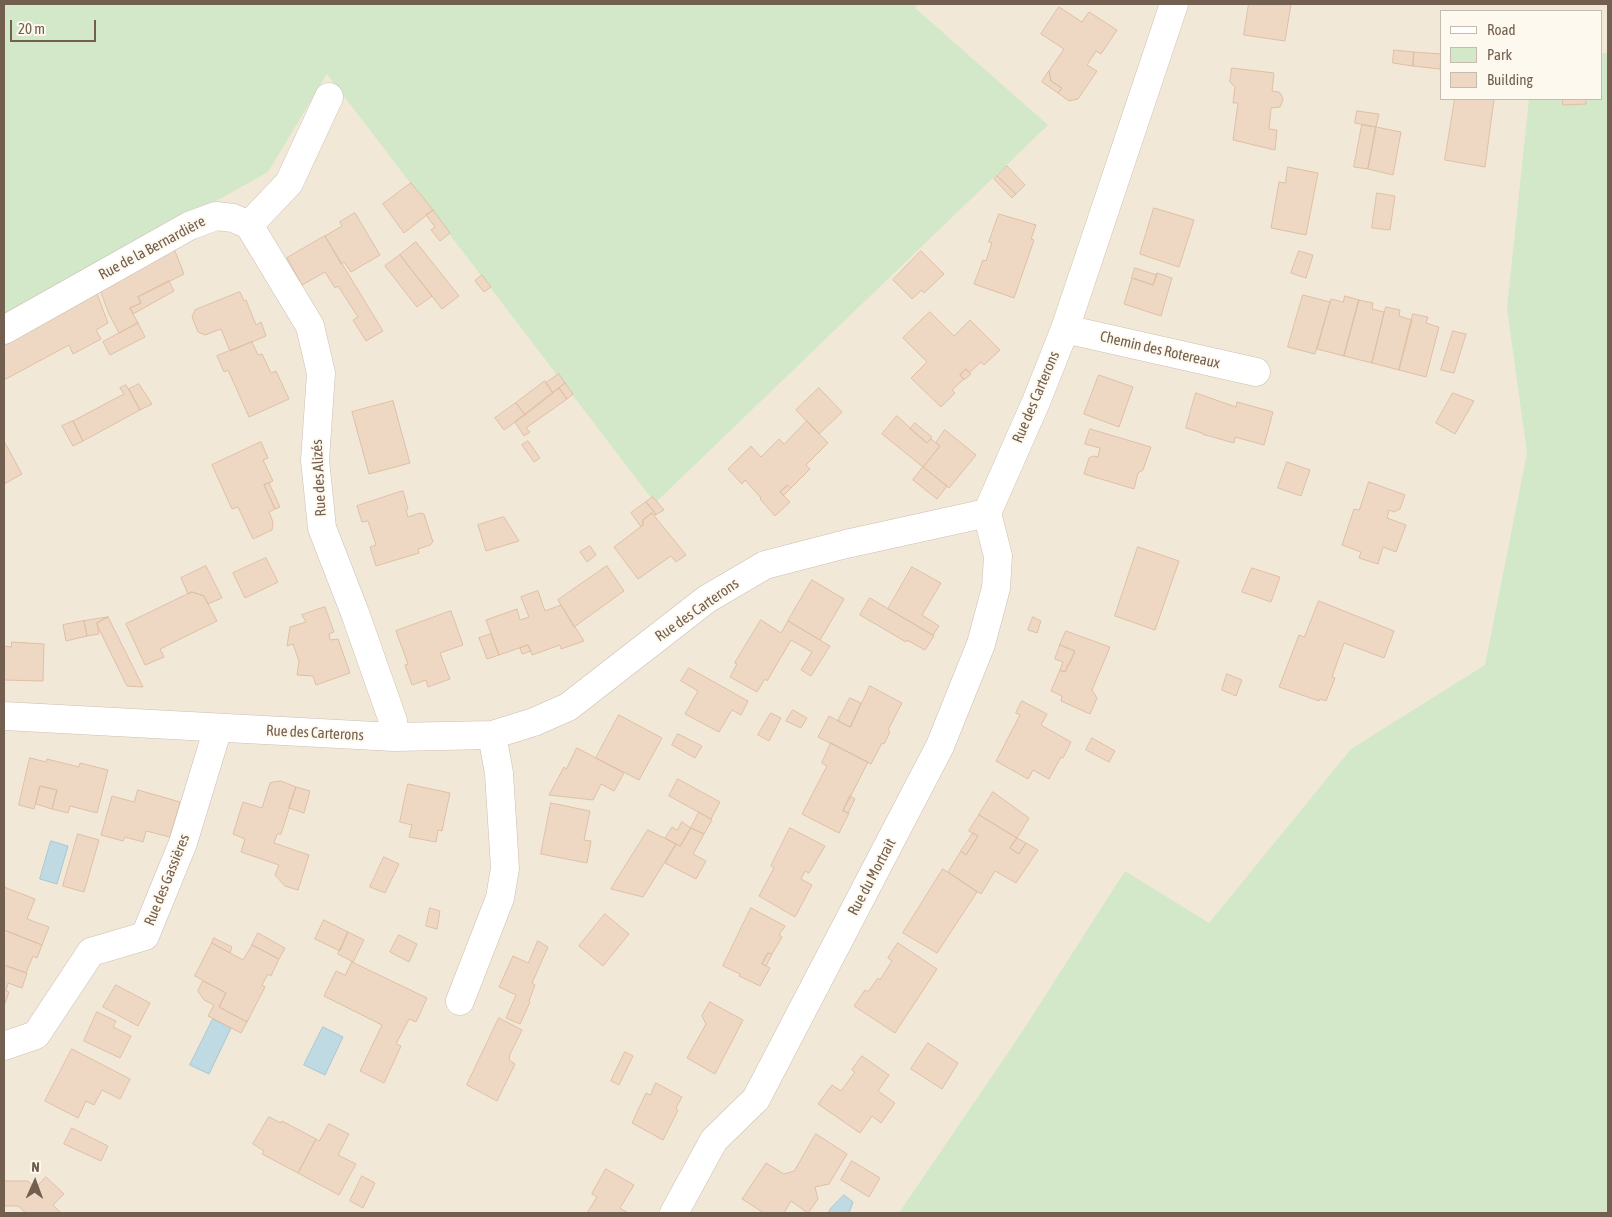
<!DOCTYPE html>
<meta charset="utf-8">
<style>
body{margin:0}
#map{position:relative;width:1612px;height:1217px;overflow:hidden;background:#fbf6e9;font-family:"Asap Condensed",sans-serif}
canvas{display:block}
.frame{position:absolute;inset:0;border:5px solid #735f4f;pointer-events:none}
.legend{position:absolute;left:1440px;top:10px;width:162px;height:90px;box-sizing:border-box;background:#fef9ef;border:1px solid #c6bbaf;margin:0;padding:6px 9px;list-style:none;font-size:15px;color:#735f4f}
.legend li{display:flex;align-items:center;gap:10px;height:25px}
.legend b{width:25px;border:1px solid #c6bbaf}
.north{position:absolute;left:10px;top:1157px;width:50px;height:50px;-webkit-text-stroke:4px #fef9ef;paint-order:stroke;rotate:2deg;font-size:14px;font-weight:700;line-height:20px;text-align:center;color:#735f4f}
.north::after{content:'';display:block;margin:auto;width:18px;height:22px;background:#735f4f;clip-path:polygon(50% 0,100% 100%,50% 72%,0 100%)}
.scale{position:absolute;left:10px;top:20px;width:86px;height:22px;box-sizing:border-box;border:2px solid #735f4f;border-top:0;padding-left:6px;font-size:15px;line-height:18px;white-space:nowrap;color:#735f4f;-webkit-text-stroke:4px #fef9ef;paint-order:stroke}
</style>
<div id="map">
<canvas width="1612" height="1217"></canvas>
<div class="frame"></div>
<ul class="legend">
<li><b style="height:6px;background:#fff"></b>Road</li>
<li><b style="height:14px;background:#d2e8c8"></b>Park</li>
<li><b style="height:14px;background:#eed8c3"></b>Building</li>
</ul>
<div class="north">N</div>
<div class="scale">20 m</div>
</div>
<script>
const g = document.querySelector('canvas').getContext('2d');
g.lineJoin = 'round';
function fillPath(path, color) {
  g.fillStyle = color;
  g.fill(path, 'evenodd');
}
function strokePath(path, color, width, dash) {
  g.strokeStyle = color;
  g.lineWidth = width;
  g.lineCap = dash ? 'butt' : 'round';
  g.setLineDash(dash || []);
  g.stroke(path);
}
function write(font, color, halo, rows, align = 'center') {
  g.font = font + ' "Asap Condensed",sans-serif';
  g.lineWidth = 4;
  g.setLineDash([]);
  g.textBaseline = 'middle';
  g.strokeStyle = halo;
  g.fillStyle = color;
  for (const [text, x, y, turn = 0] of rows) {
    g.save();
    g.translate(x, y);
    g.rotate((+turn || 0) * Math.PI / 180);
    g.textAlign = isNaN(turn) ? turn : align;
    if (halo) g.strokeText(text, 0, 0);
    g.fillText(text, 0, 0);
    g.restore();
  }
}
const residential = new Path2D(`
 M4 4H1608V1213H4ZM1441 11H1601V99H1441Z`);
const green = new Path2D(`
 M4 4H918L915 8 1048 125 655 503 327 74 268 172 4 319Z
 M1601 53H1608V1213H899L1020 1035 1125 871 1209 923 1351 749 1485 665 1527 453 1507 308 1529 99H1601Z`);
const water = new Path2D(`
 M51 841 68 846 57 884 40 879Z
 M213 1019 231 1028 209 1074 190 1065Z
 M323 1027 343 1037 325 1075 304 1065Z
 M844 1195 853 1202 849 1213H828L831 1208Z`);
const building = new Path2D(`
 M1249 4H1291L1285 41 1244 35Z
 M1059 7 1082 22 1089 12 1117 30 1101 54 1096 51 1087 65 1097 71 1078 99 1069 101 1058 93 1062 88 1051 81 1049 71 1064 49 1041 34Z
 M1394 50 1414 52 1413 66 1393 63Z
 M1414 52 1441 54 1440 69 1413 66Z
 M1232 68 1274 73 1272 91 1279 92 1282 96 1283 100 1280 107 1271 108 1269 129 1277 130 1275 150 1233 140 1238 103H1233L1235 87 1230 82Z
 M1049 71 1051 81 1062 88 1058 93 1042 82Z
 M1455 99H1494L1485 167 1445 160Z
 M1563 99H1586V104L1563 105Z
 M1357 111 1379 114 1376 127 1355 123Z
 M1362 125 1376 127 1368 169 1354 167Z
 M1376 127 1401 132 1393 175 1368 169Z
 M1007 166 1025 185 1016 194 997 176Z
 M1288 167 1318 173 1306 235 1271 228 1279 182 1285 183Z
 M997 176 1016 194 1012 198 994 179Z
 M411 183 433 210 404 233 383 204Z
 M1377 193 1395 196 1390 230 1372 228Z
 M1154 208 1194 220 1179 267 1140 254Z
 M433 210 450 233 440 241 431 230 435 227 426 215Z
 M355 213 380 255 351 272 344 262 341 264 325 236 342 226 340 222Z
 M999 214 1036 225 1031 239 1034 240 1014 298 974 284 983 260 986 261 992 243 989 242Z
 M325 236 383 331 366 341 353 320 358 317 338 286 335 288 325 272 302 285 287 258Z
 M416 242 459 296 442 309 400 255Z
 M173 246 184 274 138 297 141 303 130 308 138 323 119 333 109 314 100 290Z
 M921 251 944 274 924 293 922 290 912 299 893 280Z
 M1299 251 1313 255 1306 278 1291 273Z
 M400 255 432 296 417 307 385 266Z
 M1135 268 1157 275 1153 285 1132 278Z
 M1157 273 1172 278 1161 316 1124 304 1132 278 1153 285Z
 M482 275 491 287 484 292 475 281Z
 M169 281 174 291 133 314 130 308 141 303 138 297Z
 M96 291 108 323 96 330 101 339 73 354 69 345 4 380V342Z
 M240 292 244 301 246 300 256 325 261 322 266 336 230 351 221 329 205 335 198 332 192 317 195 310Z
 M1303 295 1330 302 1315 354 1288 347Z
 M1345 296 1359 300 1344 356 1317 349 1331 299 1343 302Z
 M1359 300 1373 303 1372 309 1384 312 1372 363 1344 356Z
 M1386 307 1400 310 1399 316 1412 320 1399 370 1372 363Z
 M930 312 954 336 970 320 1000 350 984 365 981 362 969 373 966 369 960 375 964 379 952 390 955 393 941 407 911 378 927 362 903 338Z
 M1413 314 1428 317 1426 323 1439 327 1426 377 1399 370Z
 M138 323 145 337 110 355 103 342Z
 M1453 331 1466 334 1454 373 1441 370Z
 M252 342 258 355 262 354 271 373 276 371 289 399 249 417 228 370 224 372 217 356Z
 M966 369 971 374 964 380 960 375Z
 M559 374 565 383 553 393 546 383Z
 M1099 375 1133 387 1119 427 1084 414Z
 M545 381 553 393 525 415 516 403Z
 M565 383 573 394 567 399 559 388Z
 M139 384 152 404 140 410 129 389Z
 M126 385 140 410 83 441 73 421 124 394 120 388Z
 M559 388 567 399 526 428 530 432 524 436 515 422Z
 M819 388 842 412 819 434 796 410Z
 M1196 393 1236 407 1237 402 1273 412 1264 445 1235 437 1234 443 1202 434V433L1186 428Z
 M1453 393 1474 401 1455 434 1436 423Z
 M393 401 410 463 369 474 352 412Z
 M516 403 525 415 504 430 495 418Z
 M897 416 927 443 931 439 940 446 923 467 882 434Z
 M73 421 83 441 73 446 62 426Z
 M807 421 828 443 806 465 810 469 791 488 788 485 780 492 790 502 775 516 760 499 761 498 745 480 742 484 728 469 751 446 761 457 779 439 784 444Z
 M915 423 932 437 927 443 910 429Z
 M1090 429 1151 447 1143 470 1138 473 1134 489 1084 474 1089 458 1093 456 1098 457 1100 448 1085 444Z
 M945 430 976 455 949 488 923 467 940 446 936 443Z
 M528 441 540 458 534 462 522 445Z
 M261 442 268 458 263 460 273 481 264 485 275 509 269 512 273 522 272 530 253 539 238 507 232 509 212 465Z
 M5 443 22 474 4 484V444Z
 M1287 462 1310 470 1301 496 1278 488Z
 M923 467 947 486 937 499 913 480Z
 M1369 482 1405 495 1400 509 1394 512 1389 510 1387 518 1406 525 1396 552 1383 547 1378 564 1359 558 1361 552 1342 545 1354 509 1359 510Z
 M269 483 280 507 275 509 264 485Z
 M788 485 791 488 784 495 780 492Z
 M403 491 408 509 406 510 408 517 420 513 424 514 433 542 430 545 418 549 419 553 376 566 370 547 376 545 368 521 362 522 357 506Z
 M653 497 664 510 655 515 656 514 646 502Z
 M646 502 656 514 655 515 652 513 643 520V525L641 527 631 513Z
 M652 513 686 555 676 562 671 556 638 579 614 547 643 525V520Z
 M504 517 519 541 486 551 478 525Z
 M590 546 596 555 587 562 580 552Z
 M1138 547 1179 561 1155 630 1115 616Z
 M266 558 278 582 245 598 233 573Z
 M206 566 222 598 208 604 204 596 192 592 188 594 181 578Z
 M607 566 624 591 574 627 558 600Z
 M912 567 941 583 922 615 939 626 933 635 888 609Z
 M1252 568 1280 577 1271 602 1242 592Z
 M812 580 844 599 820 640 788 621Z
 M538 591 545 611 561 605 584 641 561 649 560 645 532 655 528 645 499 655 486 620 517 609 520 620 529 617 521 597Z
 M192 592 204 596 217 621 160 649 164 657 145 665 126 624Z
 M870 598 934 636 925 650 907 640 906 642 860 615Z
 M1319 601 1394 631 1384 658 1344 643 1332 677 1335 678 1326 701 1320 699 1319 701 1279 687 1299 635 1304 637Z
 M325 607 334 632 329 634 330 640 338 639 350 673 316 685 313 676 297 675 299 661 293 644 287 646 290 627 306 622 302 615Z
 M451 611 463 645 440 653 450 679 428 687 426 680 412 685 405 665 408 664 396 631Z
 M108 617 143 687 127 686 98 627 97 623Z
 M108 617 97 623 99 634 87 636 84 621Z
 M1033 617 1041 621 1037 633 1028 630Z
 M761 620 781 633 788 621 830 646 811 676 801 670 812 652 791 640 767 681 765 679 757 692 730 677 737 664 735 663Z
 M84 621 87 636 66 641 63 625Z
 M1066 631 1110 647 1092 690 1097 698 1090 714 1061 701 1062 696 1051 691 1060 670 1065 672 1075 651 1060 645Z
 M491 634 499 655 487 659 479 638Z
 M12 642 44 644 43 681 4 680V646L11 647Z
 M528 645 531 651 522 654 520 648Z
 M1060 645 1075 651 1069 665 1068 664 1065 672 1060 670 1063 662 1055 659Z
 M689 668 748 701 741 715 732 710 719 732 685 714 698 691 681 681Z
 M1227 674 1242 680 1236 696 1222 690Z
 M870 686 902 703 888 730 890 732 884 744 882 743 871 764 818 737 829 716 850 727Z
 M850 698 861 703 850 727 838 721Z
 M1022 701 1047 714 1041 725 1071 742 1063 758 1061 757 1049 779 1033 770 1028 779 996 761 1020 715 1016 713Z
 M793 710 807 718 801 728 786 721Z
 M771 713 781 718 769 741 758 735Z
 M619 715 662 738 639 780 596 758Z
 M678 734 702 746 695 758 672 745Z
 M1092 738 1115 751 1109 762 1086 750Z
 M831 743 868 762 843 811 849 813 839 833 802 814 827 766 822 763Z
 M577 748 624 773 614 791 601 784 593 800 549 795 564 767 566 769Z
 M30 758 46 762 47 759 79 767 80 763 108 770 97 813 70 806 68 813 52 809 57 790 40 786 34 809 19 805Z
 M678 779 720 802 711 819 669 796Z
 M281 781 296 787 281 834H277L274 843 309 855 298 890 285 886 275 875 279 865 241 852 245 839 233 834 243 802 262 808 270 783Z
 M408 784 450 793 442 831 438 830 436 842 409 837 412 825 400 822Z
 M40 786 57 790 52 809 36 804Z
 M296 787 310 791 304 813 289 808Z
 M138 790 180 802 170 837 146 831 143 842 125 837 123 841 101 835 112 796 134 802Z
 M993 792 1029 818 1017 838 979 815Z
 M850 796 855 799 848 813 843 811Z
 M551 803 590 811 584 840 591 841 587 863 541 854Z
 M699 812 712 820 704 834 691 828Z
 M979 815 1017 838 1010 848 1019 854 1026 843 1038 850 1016 883 995 871 981 894 948 872 961 851 966 855 978 836 969 831Z
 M682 822 691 828 680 846 665 838 672 827 677 830Z
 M691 828 704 834 693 854 706 861 696 879 665 863 676 844 680 846Z
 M790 828 825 846 809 873 805 871 801 879 812 885 795 917 759 896 774 868 771 866Z
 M648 830 676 844 643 897 611 889Z
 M973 833 978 836 966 855 961 851Z
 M78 834 99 840 84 892 63 886Z
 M1017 838 1026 843 1019 854 1010 848Z
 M384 857 399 864 385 893 370 887Z
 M943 869 977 892 937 953 903 933Z
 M4 887 35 899 27 919 49 927 42 945 4 930Z
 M430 908 440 911 437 929 426 926Z
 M751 908 785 926 779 935 782 937 772 954 768 953 762 964 770 968 760 986 739 976 740 974 723 966Z
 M605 914 629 934 603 966 579 946Z
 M324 920 348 932 340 951 315 939Z
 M4 930 42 945 37 958 33 956 26 973 4 965Z
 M348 932 364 940 353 962 338 954Z
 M258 933 285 948 279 959 252 945Z
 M399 935 417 944 409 962 390 952Z
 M214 938 232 947 230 953 212 943Z
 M538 941 548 947 532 983 535 985 529 1001 530 1002 520 1024 506 1018 516 995 499 987 513 956 528 963Z
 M212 943 243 960 252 945 279 959 271 976 268 974 262 985 265 987 247 1022 219 1007 226 993 195 976Z
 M898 943 937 969 895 1033 854 1006 865 990 868 992 878 978 880 980 892 961 888 958Z
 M768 953 772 954 766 966 762 964Z
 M352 962 427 998 416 1022 409 1019 396 1044 401 1046 384 1083 360 1071 382 1025 324 996 336 971 345 975Z
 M4 965 27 973 22 988 8 983 6 991 9 992 4 1006Z
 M203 981 226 993 219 1007 247 1022 241 1033 208 1016 214 1005 204 1000 198 991Z
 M116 985 150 1003 138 1026 103 1007Z
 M710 1002 743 1020 715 1074 687 1058 706 1024 702 1016Z
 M97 1012 116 1021 113 1027 131 1036 120 1058 84 1041Z
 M499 1018 522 1030 510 1054 509 1060 515 1064 497 1101 467 1085Z
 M928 1043 958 1063 942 1089 911 1069Z
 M72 1049 130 1079 120 1099 102 1090 94 1105 86 1101 78 1118 45 1101Z
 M625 1052 633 1056 619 1085 611 1081Z
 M862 1056 889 1075 878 1091 895 1103 881 1123 872 1116 860 1133 818 1104 832 1085 841 1091 855 1072 852 1070Z
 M656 1083 682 1097 676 1108 678 1110 663 1140 632 1123 646 1093 650 1095Z
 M269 1117 281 1123 282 1121 316 1139 298 1173 262 1154 264 1151 253 1144Z
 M329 1124 349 1134 338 1155 356 1164 339 1195 298 1173 316 1139 319 1141Z
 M72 1128 108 1146 101 1161 64 1144Z
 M816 1134 847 1154 829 1184 815 1187 818 1199 808 1213 791 1201 784 1213H764L742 1199 766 1163 784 1174 794 1171Z
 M852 1161 880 1178 869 1197 841 1180Z
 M606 1169 634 1185 620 1208 628 1213H587L597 1197 592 1194Z
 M362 1176 375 1183 363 1208 350 1201Z
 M46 1177 64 1194 53 1205 61 1213H26L18 1206H4V1181H28L35 1188Z`);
const minor = new Path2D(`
 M249 225 310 326 321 373 315 460 322 528 355 613 393 721 394 737
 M1065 329 1256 372
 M4 330 189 226 216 216 233 218 249 225 289 183 329 97
 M4 716 394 737 492 735 534 722 568 707 707 599 765 565 846 544 987 513 1036 402 1065 329 1174 4
 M460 1001 500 898 505 868 499 773 492 735
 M4 1046 36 1035 91 952 145 936 183 843 218 728
 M674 1213 714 1140 756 1099 940 746 981 644 996 588 998 556 987 513`);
const streetNames = [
 ["Rue de la Bernardière",152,248,-28],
 ["Chemin des Rotereaux",1160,350,13],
 ["Rue des Carterons",1036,397,-67],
 ["Rue des Alizés",319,478,-93],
 ["Rue des Carterons",697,610,-35],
 ["Rue des Carterons",315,733,3],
 ["Rue du Mortrait",872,877,-62],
 ["Rue des Gassières",167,880,-68]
];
fillPath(residential, '#f2e8d8');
fillPath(green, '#d2e8c8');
fillPath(water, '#bfdae3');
strokePath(water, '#a6c8d4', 1);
fillPath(building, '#eed8c3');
strokePath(building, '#dfc0a5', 1);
strokePath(minor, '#ccbeb0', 29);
strokePath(minor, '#fff', 28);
write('15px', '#735f4f', '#fef9ef', streetNames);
</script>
